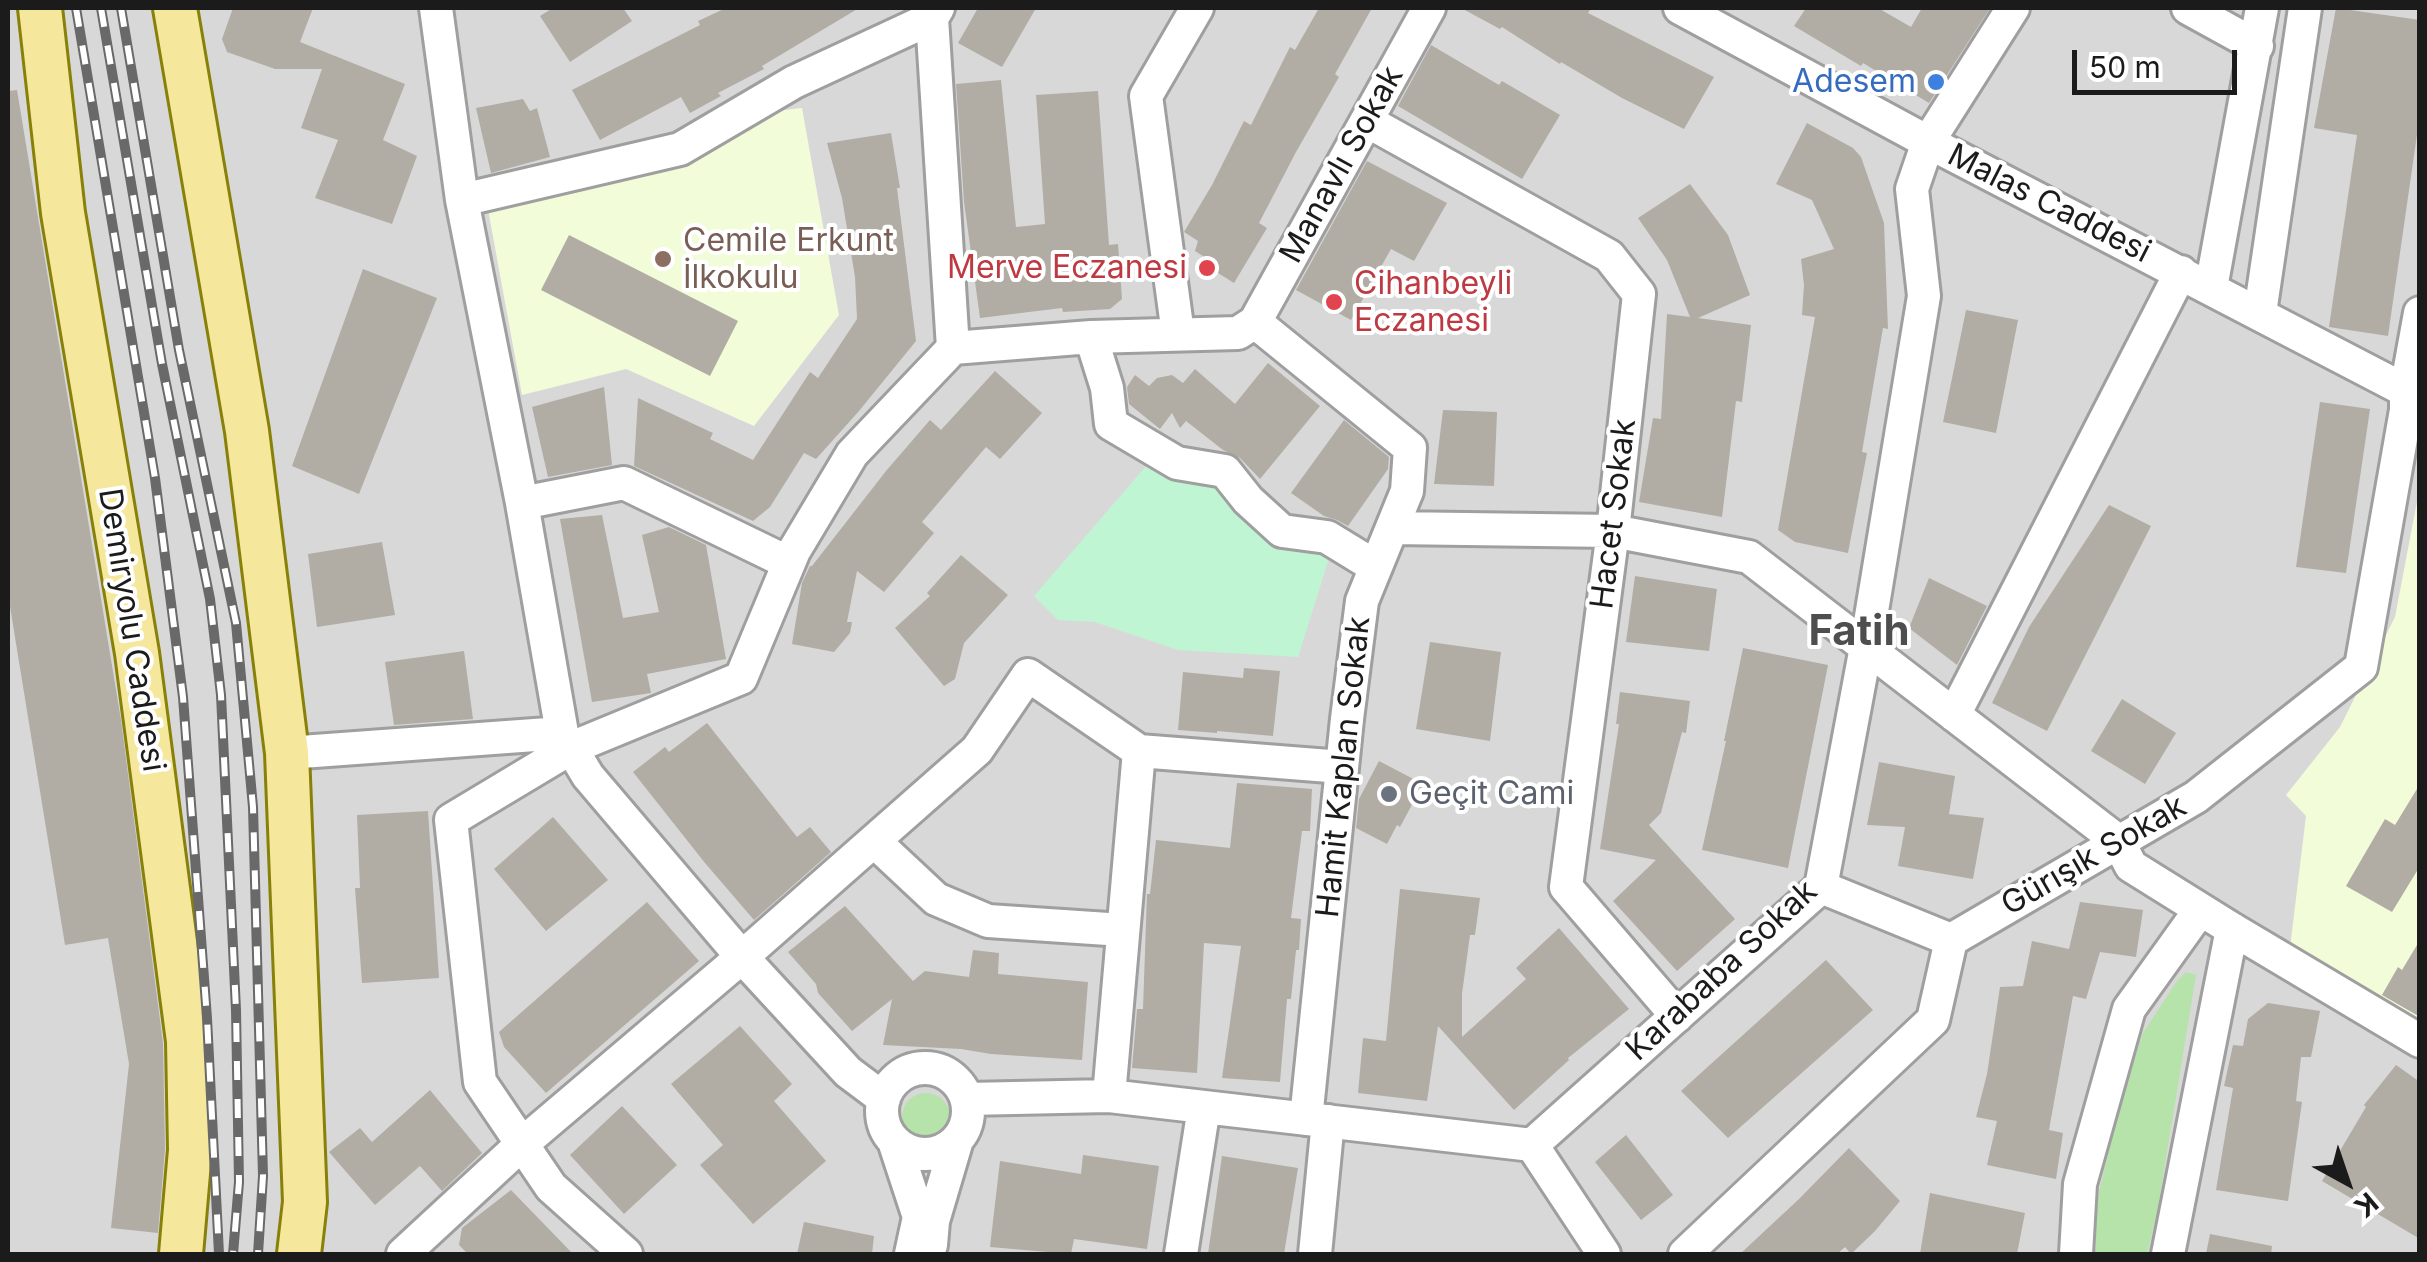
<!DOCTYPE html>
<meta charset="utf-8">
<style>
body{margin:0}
#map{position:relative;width:2427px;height:1262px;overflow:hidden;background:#ecebe1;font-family:Inter,sans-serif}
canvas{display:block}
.frame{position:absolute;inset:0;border:10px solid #1b1b1b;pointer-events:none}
.north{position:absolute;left:2297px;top:1132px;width:100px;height:100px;-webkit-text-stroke:8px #fff;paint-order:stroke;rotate:140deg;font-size:28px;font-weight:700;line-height:40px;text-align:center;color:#1b1b1b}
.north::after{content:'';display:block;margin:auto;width:35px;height:45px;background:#1b1b1b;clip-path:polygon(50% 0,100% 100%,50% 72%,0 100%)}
.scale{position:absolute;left:2072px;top:50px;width:165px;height:45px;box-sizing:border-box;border:5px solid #1b1b1b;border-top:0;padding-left:12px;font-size:30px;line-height:35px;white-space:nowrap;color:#1b1b1b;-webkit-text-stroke:8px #fff;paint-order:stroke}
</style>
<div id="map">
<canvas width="2427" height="1262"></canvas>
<div class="frame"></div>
<div class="north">K</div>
<div class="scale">50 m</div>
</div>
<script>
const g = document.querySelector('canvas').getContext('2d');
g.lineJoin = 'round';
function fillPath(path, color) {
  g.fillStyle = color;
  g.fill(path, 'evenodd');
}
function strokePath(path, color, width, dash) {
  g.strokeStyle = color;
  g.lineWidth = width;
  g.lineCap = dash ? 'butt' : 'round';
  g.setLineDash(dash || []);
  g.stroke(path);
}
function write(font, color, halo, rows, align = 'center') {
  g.font = font + ' Inter,sans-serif';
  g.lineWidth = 8;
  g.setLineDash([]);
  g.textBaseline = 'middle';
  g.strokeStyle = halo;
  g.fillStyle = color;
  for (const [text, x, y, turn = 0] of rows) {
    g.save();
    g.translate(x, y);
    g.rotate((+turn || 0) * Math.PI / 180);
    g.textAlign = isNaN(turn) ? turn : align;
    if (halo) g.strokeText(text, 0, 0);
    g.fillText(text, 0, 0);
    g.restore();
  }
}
const residential = new Path2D(`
 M8 8H2419V1254H8Z`);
const education = new Path2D(`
 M802 108 839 315 754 426 626 369 522 395 487 204 767 112Z
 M2419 491V1036L2289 956 2306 816 2286 795 2340 727 2395 617Z`);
const grass = new Path2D(`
 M2186 972 2196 975 2157 1213 2147 1254H2093L2094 1214 2119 1108 2143 1033 2177 981Z
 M902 1117a24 24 0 1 1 48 0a24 24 0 1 1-48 0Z`);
const park = new Path2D(`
 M1195 462 1331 552 1298 657 1178 650 1095 622 1058 620 1034 596 1147 465Z`);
const building = new Path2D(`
 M233 8H313L300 42 405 84 383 140 417 156 392 224 315 198 338 140 301 128 322 69H275L227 52 222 39Z
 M553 8H623L632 21 570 62 540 16Z
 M726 8H859L762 66 764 69 718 93 721 96 690 113 681 97 600 140 572 90 700 25 698 21Z
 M978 8H1036L1002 67 958 43Z
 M1319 8H1372L1335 74 1339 77 1296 152 1259 223 1267 228 1234 283 1210 268 1214 263 1195 251 1198 241 1184 232 1212 185 1244 121 1251 125 1290 47 1295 50Z
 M1461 8H1591L1588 13 1714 77 1684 129 1622 98 1561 62 1560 64 1502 27 1500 29Z
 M1806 8H1878L1911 27 1922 8H1990L1929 103 1863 63 1861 66 1794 26Z
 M2336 8 2420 20V114L2388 336 2329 327 2357 135 2314 128Z
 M1431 45 1499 85 1502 81 1560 115 1522 179 1398 106Z
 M1001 80 1016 227 1045 224 1036 95 1098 91 1109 245 1118 244 1122 299 1110 309 1063 312 1062 308 980 318 964 202 956 84Z
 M17 90 121 720 163 1043 165 1149 158 1233 111 1228 129 1064 108 938 65 945 8 594V91Z
 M523 99 530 111 537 108 550 157 491 173 476 108Z
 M1807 123 1853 148 1861 157 1884 223 1888 329 1883 328 1862 452 1867 453 1848 553 1795 542 1778 530 1815 317 1802 315 1804 285 1801 259 1834 249 1812 200 1776 184Z
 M891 133 900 188H897L916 341 859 411 816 459 804 453 770 507 753 521 634 466 638 398 713 433 710 439 753 460 810 372 818 378 857 319 855 277 842 198 827 143Z
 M1367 161 1447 203 1414 261 1391 249 1351 320 1296 290Z
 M1690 184 1728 235 1750 295 1698 318 1751 325 1742 402 1736 401 1722 517 1639 502 1653 418 1661 419 1667 314 1690 317 1667 260 1638 218Z
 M569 235 738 321 710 376 541 290Z
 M363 269 437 298 359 494 292 466Z
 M1966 310 2018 320 1996 433 1943 422Z
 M1268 363 1320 406 1260 479 1240 458 1223 450 1186 421 1180 428 1172 413 1160 429 1129 404 1127 387 1135 375 1149 386 1157 378 1172 375 1183 383 1195 369 1235 404Z
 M995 371 1042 413 1000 459 986 447 922 522 934 533 884 592 857 571 847 622H852L850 633 834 652 792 644 802 583 810 566H812L886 471 930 420 941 430Z
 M604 387 612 465 548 477 532 407Z
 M2320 402 2370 409 2346 573 2296 567Z
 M1443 410 1497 412 1494 486 1434 484Z
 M1344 420 1389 457 1388 469 1348 526 1337 520 1324 516 1291 493Z
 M2109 505 2151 526 2047 731 1992 703 2029 627Z
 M602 515 623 618 659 612 642 535 669 527 706 545 726 659 647 674 651 693 592 702 560 519Z
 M382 542 395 615 317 627 308 554Z
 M961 555 1008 595 964 643 955 679 944 686 895 628 930 596 927 593Z
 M1635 576 1717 589 1709 651 1626 642Z
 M1929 578 1987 606 1957 665 1909 628Z
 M1430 642 1501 652 1490 741 1416 729Z
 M1743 648 1828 665 1788 868 1702 850 1726 741H1724Z
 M464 651 473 719 394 725 385 662Z
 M1244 668 1280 671 1273 736 1217 731V733L1178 730 1183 672 1243 678Z
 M1620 692 1690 701 1686 733 1682 732 1661 813 1649 825 1735 919 1677 971 1613 901 1656 860 1600 849 1619 724H1616Z
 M2122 699 2176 733 2145 784 2091 751Z
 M707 723 797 837 810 827 831 852 754 920 705 863 633 772 665 747 669 752Z
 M1379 761 1423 784 1400 827 1397 825 1387 844 1356 828 1359 799Z
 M1879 762 1955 776 1949 814 1984 818 1973 879 1898 866 1905 827 1867 825Z
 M1237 783 1312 789 1310 831H1302L1291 918 1301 919 1299 950H1296L1291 999H1287L1280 1082 1222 1078 1241 946 1204 943 1197 1073 1132 1068 1137 1009H1143L1147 894H1150L1156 840 1230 848Z
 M2420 784V866L2392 912 2346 886 2385 819 2395 825Z
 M428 811 439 978 362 983 355 888H360L357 815Z
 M553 817 608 880 546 931 494 869Z
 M1400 889 1480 898 1475 935H1470L1462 994V1037L1526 979 1516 968 1559 928 1629 1009 1568 1058 1569 1060 1514 1110 1438 1026 1427 1101 1358 1093 1363 1038 1386 1041Z
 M647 902 699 961 546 1093 504 1047 499 1032Z
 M2080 902 2143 910 2136 957 2100 952 2086 999 2073 996 2049 1130 2063 1133 2056 1179 1987 1165 1997 1121 1976 1117 1987 1074 2000 987 2023 986 2032 941 2069 949Z
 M845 906 913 981 925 971 969 977 973 950 999 953 998 974 1088 982 1082 1060 991 1054 961 1049 883 1045 892 999 852 1031 818 993 816 984 788 952Z
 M2420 940V1017L2382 995 2398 967 2402 970Z
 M1826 960 1873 1010 1728 1138 1681 1091Z
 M2268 1003 2320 1011 2311 1057H2301L2296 1101 2302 1102 2288 1201 2216 1190 2233 1088 2224 1086 2233 1045 2243 1046 2248 1019Z
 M740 1026 792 1084 774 1101 826 1161 753 1224 700 1165 723 1145 671 1084Z
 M2396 1065 2420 1082V1239L2322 1181 2366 1107 2364 1105Z
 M430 1090 482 1153 442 1191 420 1166 375 1205 329 1152 360 1128 372 1142Z
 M622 1106 677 1165 624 1214 570 1155Z
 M1626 1135 1673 1195 1641 1220 1595 1162Z
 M1849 1148 1900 1201 1875 1231 1851 1254 1845 1247 1837 1254H1740L1799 1199Z
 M1083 1155 1159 1166 1147 1249 1074 1239 1071 1254 990 1247 1000 1161 1081 1174Z
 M1222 1156 1298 1168 1284 1254H1208Z
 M511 1190 573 1254H468L459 1245 462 1228Z
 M1930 1193 2025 1213 2017 1254H1920Z
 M804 1222 874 1236 872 1254H797Z
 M2210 1234 2272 1246 2271 1254H2206Z`);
const minor = new Path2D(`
 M436 8 462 200 522 503 562 733 588 776 742 957 848 1072 884 1099
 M938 8 932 18 953 348
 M1680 8 1928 142 2420 398
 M2188 8 2257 46
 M1367 121 1609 256 1639 294 1613 531 1566 887 1677 1016
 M462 200 680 149 794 82 932 18
 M2211 288 2262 8
 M2260 313 2305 8
 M1255 322 1429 8
 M1178 334 1146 96 1197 8
 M1091 337 1107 388 1111 424 1177 463 1225 471 1248 500 1282 531 1327 537 1376 567
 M522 503 624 483 789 563
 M1392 528 1613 531 1749 557 2118 841 2131 866 2232 929 2420 1041
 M1954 715 2181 272
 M287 753 562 733
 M874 841 936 899 988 921 1123 930
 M1821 887 1951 940
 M882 1111a43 43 0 1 1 86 0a43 43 0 1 1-86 0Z
 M1109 1096 1139 751
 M967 1099 1109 1096 1532 1145 1821 887 1866 647 1924 296 1912 189 1928 142 2013 8
 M894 1141 919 1217 911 1254
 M1532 1145 1604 1254
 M931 1245 933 1221 957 1140
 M403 1254 522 1144 742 957 977 750 1028 675 1139 751 1342 767
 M626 1254 551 1187 480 1082 451 820 571 748 741 678 794 551 852 454 953 348 1091 337 1238 333 1255 322 1410 448 1407 491 1362 601 1347 719 1306 1119
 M1181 1254 1204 1107
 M1315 1254 1328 1121
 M1685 1254 1933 1020 1951 940 2196 797 2361 667 2406 410V390L2420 313
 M2076 1254 2080 1184 2129 1009 2200 910
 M2168 1254 2232 929`);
const major = new Path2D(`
 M40 8 63 213 137 653 188 1041 190 1150 181 1254
 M175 8 247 431 287 753 305 1202 299 1254`);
const rail = new Path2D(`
 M76 8 155 478 183 697 207 1018 219 1254
 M101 8 162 364 210 599 221 695 236 1010 239 1182 233 1254
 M121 8 179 350 236 623 253 807 263 1176 258 1254`);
const markers = [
 [1936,82,10,"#3f7fe0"],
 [663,259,10,"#8d6e63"],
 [1207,268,10,"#e0444e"],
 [1334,302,10,"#e0444e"],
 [1389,794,10,"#6b7280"]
];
const shopNames = [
 ["Adesem",1916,82]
];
const streetNames = [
 ["Manavlı Sokak",1342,165,-61],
 ["Malas Caddesi",2049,204,27],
 ["Hacet Sokak",1614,514,-83],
 ["Demiryolu Caddesi",131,630,81],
 ["Hamit Kaplan Sokak",1344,767,-84],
 ["Gürışık Sokak",2094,856,-30],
 ["Karababa Sokak",1722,971,-43]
];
const educationNames = [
 ["Cemile Erkunt",683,241],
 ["İlkokulu",683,278]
];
const healthNames = [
 ["Merve Eczanesi",1187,268],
 ["Cihanbeyli",1354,284,"left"],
 ["Eczanesi",1354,321,"left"]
];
const worshipNames = [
 ["Geçit Cami",1409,794]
];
const districtNames = [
 ["Fatih",1859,632]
];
fillPath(residential, '#d9d8d8');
fillPath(education, '#f2fcd9');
fillPath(grass, '#b5e3a9');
fillPath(park, '#bff5d2');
fillPath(building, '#b1ada4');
strokePath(minor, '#9f9f9f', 38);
strokePath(major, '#87810a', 48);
strokePath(minor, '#fff', 32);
strokePath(major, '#f5e79c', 42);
strokePath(rail, '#696969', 10);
strokePath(rail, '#fff', 6, [19]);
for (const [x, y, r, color] of markers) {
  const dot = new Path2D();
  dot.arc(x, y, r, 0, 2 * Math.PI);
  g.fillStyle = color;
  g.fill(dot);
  strokePath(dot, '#fff', 4);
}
write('32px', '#366cbe', '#fff', shopNames, 'right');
write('32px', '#1b1b1b', '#fff', streetNames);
write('32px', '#785e54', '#fff', educationNames, 'left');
write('32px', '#be3a42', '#fff', healthNames, 'right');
write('32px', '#5b616d', '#fff', worshipNames, 'left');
write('bold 42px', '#4e4e4e', '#fff', districtNames);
</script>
